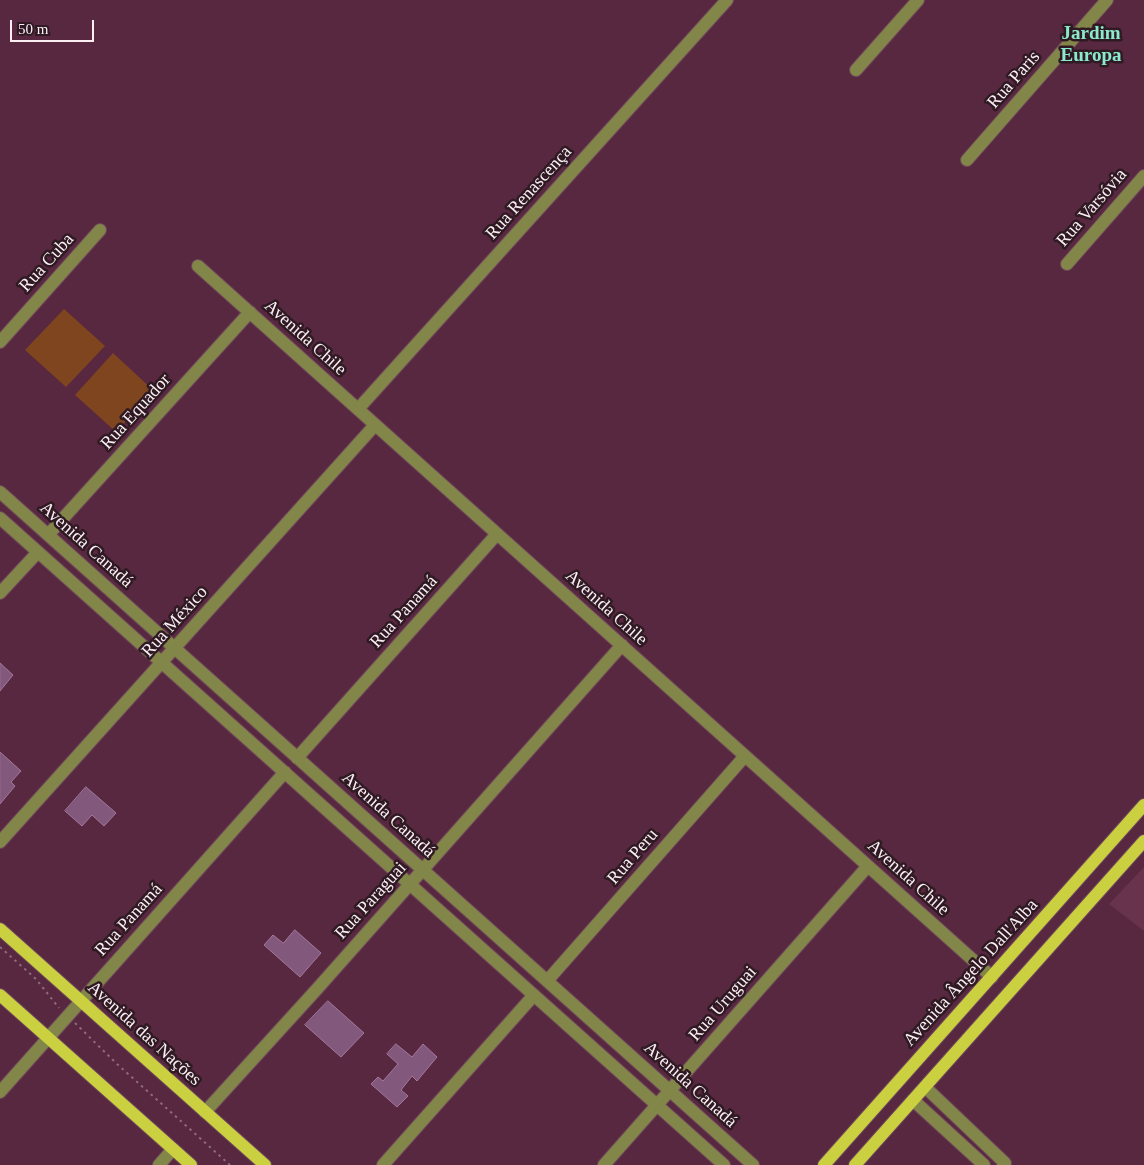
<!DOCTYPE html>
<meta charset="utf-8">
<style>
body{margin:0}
#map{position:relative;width:1144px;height:1165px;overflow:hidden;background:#57283f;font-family:Georgia,serif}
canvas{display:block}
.scale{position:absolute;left:10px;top:20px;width:84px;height:22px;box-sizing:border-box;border:2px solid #fbeff4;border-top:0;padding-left:6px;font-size:15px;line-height:18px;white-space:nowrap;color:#fbeff4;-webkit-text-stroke:4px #2f1a23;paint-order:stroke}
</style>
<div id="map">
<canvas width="1144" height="1165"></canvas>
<div class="scale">50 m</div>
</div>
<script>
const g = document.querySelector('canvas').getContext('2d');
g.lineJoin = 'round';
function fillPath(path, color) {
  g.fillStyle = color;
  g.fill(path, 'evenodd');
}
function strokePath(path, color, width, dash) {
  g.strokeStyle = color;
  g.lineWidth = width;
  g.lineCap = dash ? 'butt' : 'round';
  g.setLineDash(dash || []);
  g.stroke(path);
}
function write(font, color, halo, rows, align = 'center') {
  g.font = font + ' Georgia,serif';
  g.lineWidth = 5;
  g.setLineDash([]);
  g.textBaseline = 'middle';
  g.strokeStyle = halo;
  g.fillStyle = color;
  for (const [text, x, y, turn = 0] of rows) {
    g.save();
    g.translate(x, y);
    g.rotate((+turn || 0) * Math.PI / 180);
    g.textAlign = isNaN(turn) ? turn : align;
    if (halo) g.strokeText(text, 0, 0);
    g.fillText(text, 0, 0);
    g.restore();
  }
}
const built = new Path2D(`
 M1144 867V931L1109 904Z`);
const green = new Path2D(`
 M64 309 105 346 66 387 25 350Z
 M113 353 154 391 116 432 75 395Z`);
const building = new Path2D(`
 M0 663 13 675 0 691Z
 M0 752 21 771 11 782 15 786 0 804Z
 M86 787 116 813 104 826 92 815 82 826 65 811Z
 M295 930 321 953 300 977 264 945 273 935 283 943Z
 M328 1001 364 1033 341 1057 305 1025Z
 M396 1044 412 1057 423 1044 437 1057 417 1081 412 1076 401 1090 408 1096 397 1107 371 1084 378 1077 383 1081 398 1064 387 1054Z`);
const path = new Path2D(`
 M0 947 36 979 59 1008
 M75 1023 117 1064 230 1165`);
const minor = new Path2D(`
 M856 70 918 0
 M967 160 1107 0
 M1067 264 1144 176
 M198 266 992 977
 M0 342 100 230
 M358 409 727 0
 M0 492 753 1165
 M0 518 724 1165
 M48 535 250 312
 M0 593 38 552
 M297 758 497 534
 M0 842 375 425
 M547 981 745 756
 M925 1087 1005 1163 1003 1165
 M0 1092 285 772
 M913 1100 984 1165
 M205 1112 317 989 622 645
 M159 1165 173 1149
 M383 1165 534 995
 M604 1165 868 866`);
const major = new Path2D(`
 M0 929 265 1165
 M0 995 191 1165
 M824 1165 1144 805
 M855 1165 1144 841`);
const streetNames = [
 ["Rua Paris",1014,80,-49],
 ["Rua Renascença",529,193,-48],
 ["Rua Varsóvia",1092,208,-49],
 ["Rua Cuba",47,263,-48],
 ["Avenida Chile",305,338,42],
 ["Rua Equador",136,412,-48],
 ["Avenida Canadá",86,545,42],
 ["Avenida Chile",606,608,42],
 ["Rua Panamá",404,612,-48],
 ["Rua México",175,622,-48],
 ["Avenida Canadá",388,815,42],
 ["Rua Peru",633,857,-49],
 ["Avenida Chile",908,878,42],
 ["Rua Paraguai",371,901,-48],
 ["Rua Panamá",129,920,-48],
 ["Avenida Ângelo Dall'Alba",971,973,-48],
 ["Rua Uruguai",723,1004,-49],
 ["Avenida das Nações",144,1034,42],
 ["Avenida Canadá",690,1085,42]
];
const neighbourhoodNames = [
 ["Jardim",1091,34],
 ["Europa",1091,56]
];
fillPath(built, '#68344d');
fillPath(green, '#7f451f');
fillPath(building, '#82587c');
strokePath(building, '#a4789d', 1);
strokePath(minor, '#71485c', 14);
strokePath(major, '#71485c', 14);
strokePath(path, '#8e6b7c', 2, [2.5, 4]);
strokePath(minor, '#828648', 12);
strokePath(major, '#cad040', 12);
write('18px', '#fbeff4', '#2f1a23', streetNames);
write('bold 19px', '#8beacc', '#2f1a23', neighbourhoodNames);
</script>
